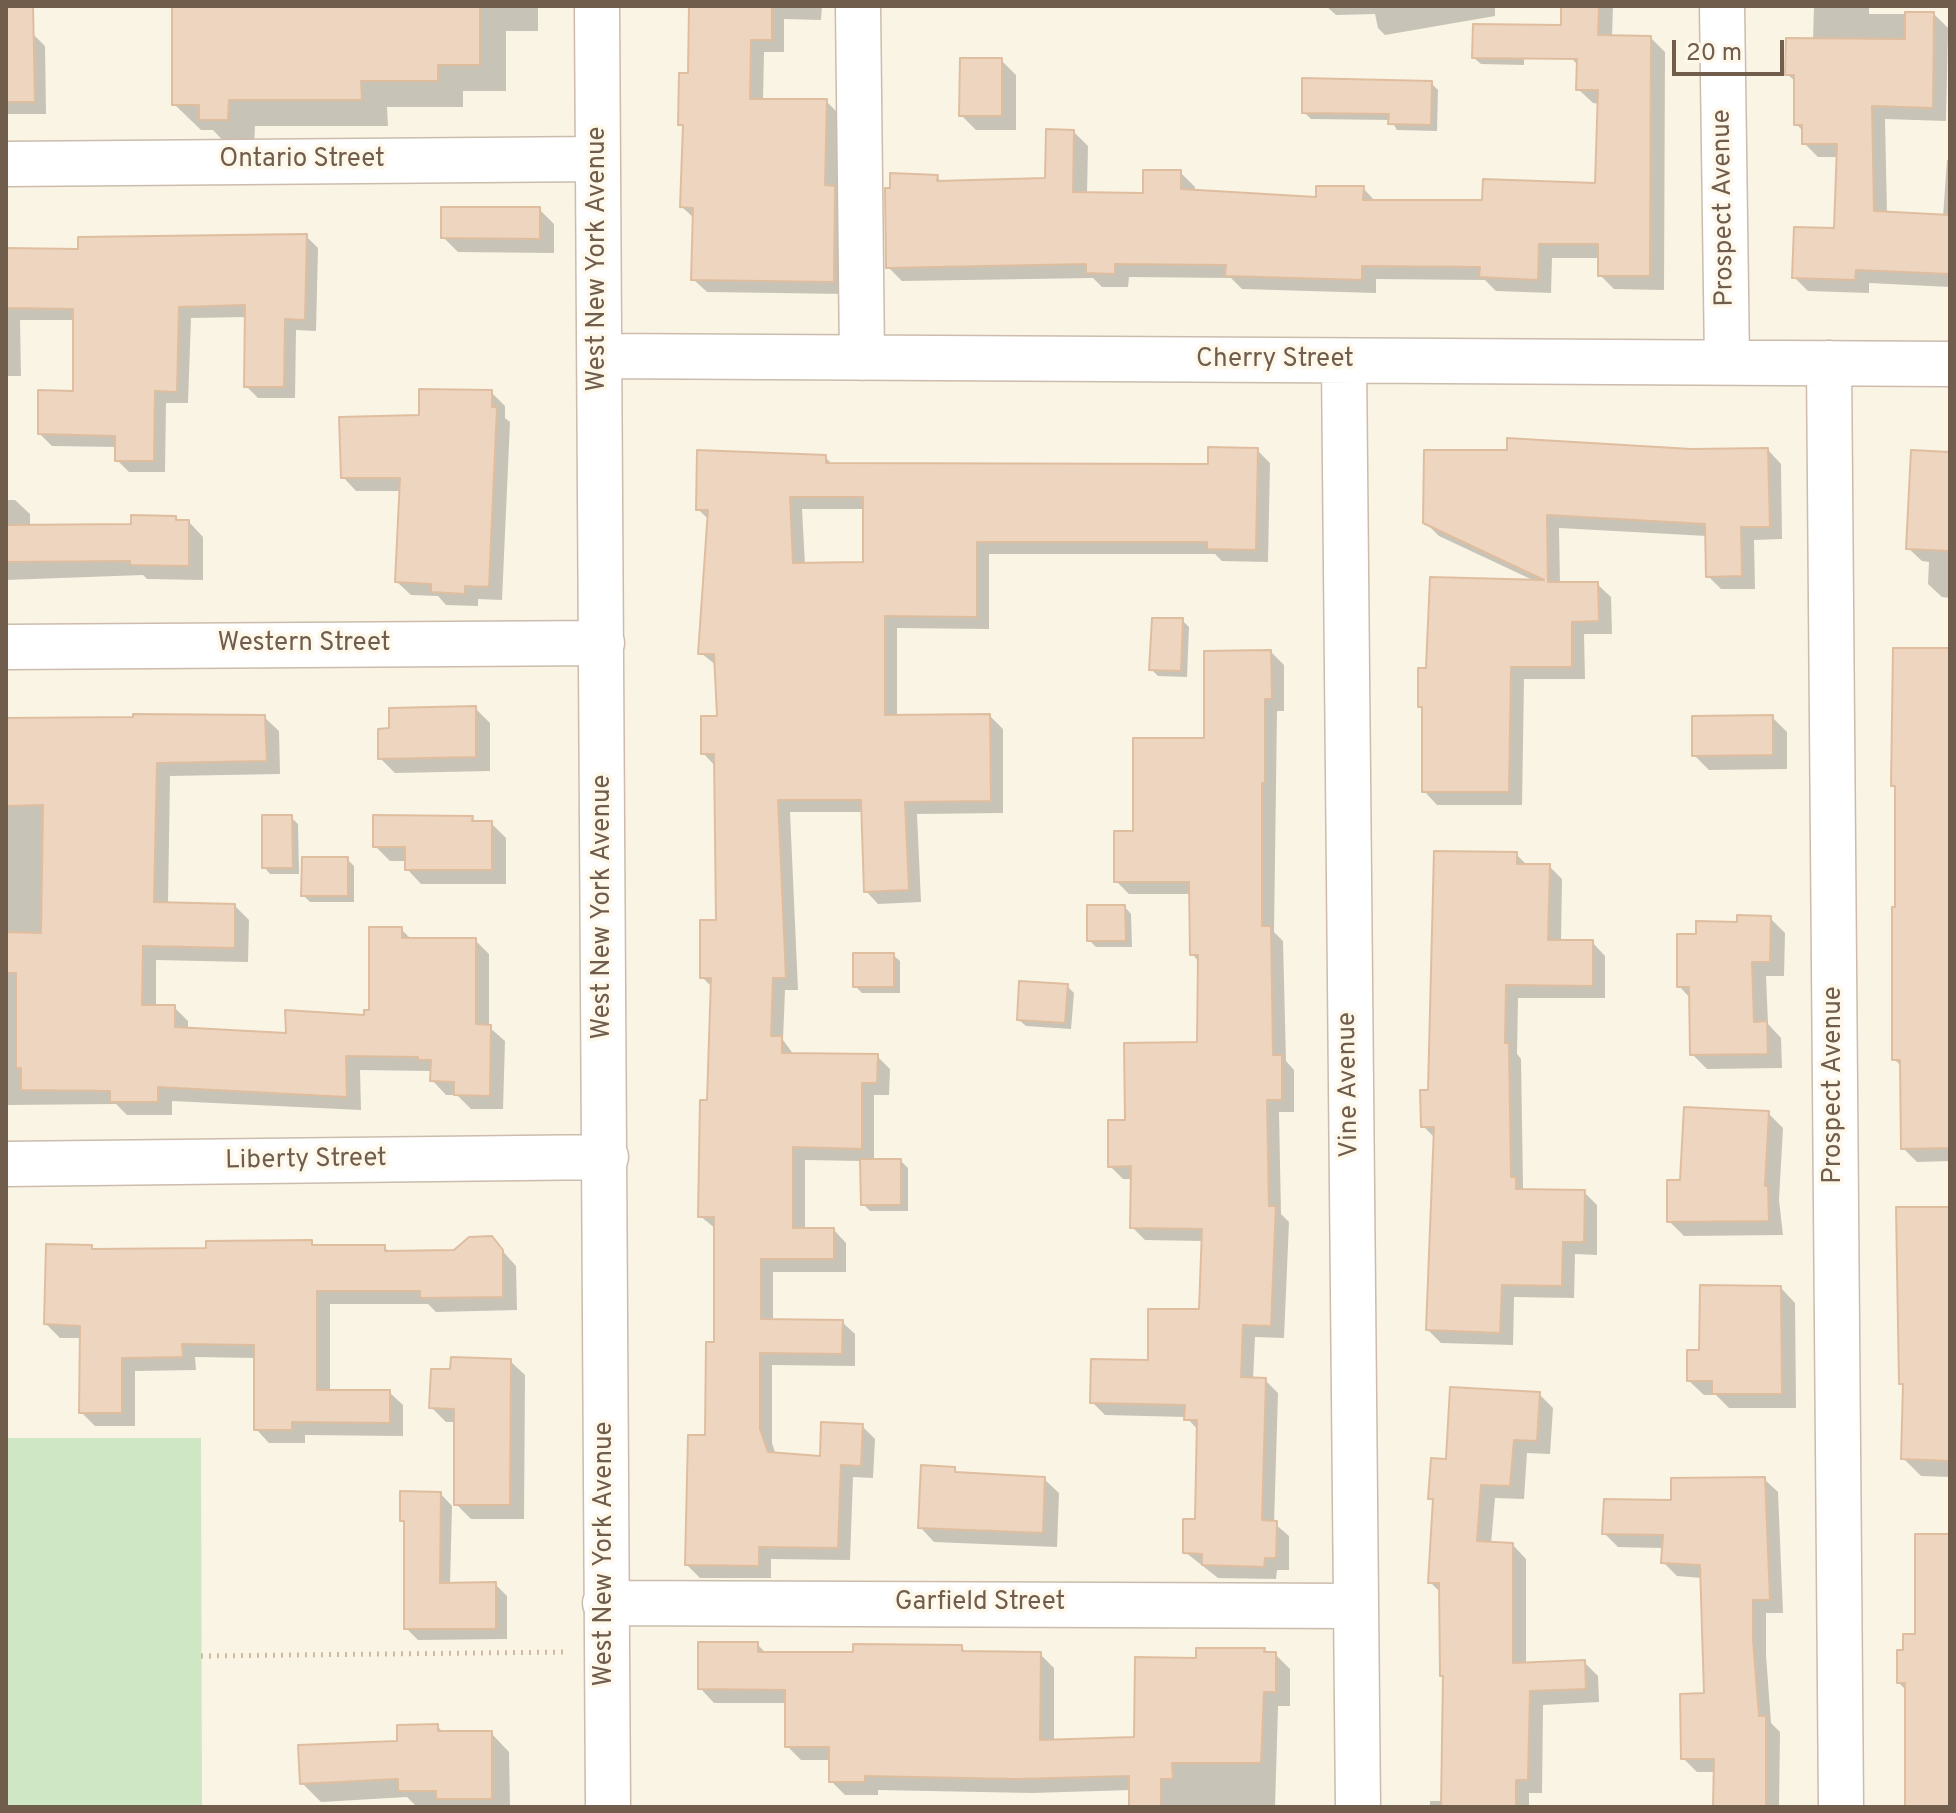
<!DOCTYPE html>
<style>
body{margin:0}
#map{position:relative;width:1956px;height:1813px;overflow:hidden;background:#faf4e5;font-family:Overpass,sans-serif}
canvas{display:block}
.frame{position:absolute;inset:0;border:8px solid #715d4c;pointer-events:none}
.scale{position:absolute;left:1672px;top:40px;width:112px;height:36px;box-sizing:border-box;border:4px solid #715d4c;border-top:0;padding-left:10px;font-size:24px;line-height:28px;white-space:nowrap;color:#715d4c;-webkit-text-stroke:6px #fef8eb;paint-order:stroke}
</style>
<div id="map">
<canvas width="1956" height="1813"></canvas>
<div class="frame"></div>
<div class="scale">20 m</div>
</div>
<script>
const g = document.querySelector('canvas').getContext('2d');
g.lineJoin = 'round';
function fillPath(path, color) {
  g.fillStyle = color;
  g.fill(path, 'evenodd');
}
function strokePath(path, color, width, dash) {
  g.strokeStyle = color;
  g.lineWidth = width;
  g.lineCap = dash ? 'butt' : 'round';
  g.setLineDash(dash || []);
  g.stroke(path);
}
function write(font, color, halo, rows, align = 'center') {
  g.font = font + ' Overpass,sans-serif';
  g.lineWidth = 7;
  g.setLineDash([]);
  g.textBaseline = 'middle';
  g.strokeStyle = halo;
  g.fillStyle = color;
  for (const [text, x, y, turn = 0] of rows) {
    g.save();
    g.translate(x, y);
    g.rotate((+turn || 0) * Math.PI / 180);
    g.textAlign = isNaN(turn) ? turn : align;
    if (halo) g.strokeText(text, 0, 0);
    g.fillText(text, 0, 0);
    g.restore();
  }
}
const green = new Path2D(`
 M6 1438H201L202 1807H6Z`);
const shadow = new Path2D(`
 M6 6H26L33 34 45 46 46 114H6Z
 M174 6H538V31H506V91H463V107H387L388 126H255L254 146H228L213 130H201L174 104Z
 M691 6H822L821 20 784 19V52H764L763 101H826L839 114 838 191 847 201 846 294 707 292 693 279 695 219 682 207 685 129 680 124 690 75Z
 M1326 6H1495V16L1385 35 1378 28 1375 14 1336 15Z
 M1572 6H1613L1612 37 1651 38 1665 52 1664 290 1614 289 1600 275V258H1552L1551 293 1496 291 1485 280 1376 279V293L1242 289 1231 278 1129 277 1128 287H1102L1093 278 902 281 888 267 937 177 943 183 1047 180 1074 132 1088 146 1087 194 1145 195 1180 172 1195 187V192L1318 199 1363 188 1376 202H1484L1597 185 1599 104 1593 103 1578 89 1579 66 1571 58Z
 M1814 6H1869V14H1934L1948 28 1946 121 1885 119 1887 214 1943 217 1947 160H1950V287L1869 283V293L1808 291 1794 277 1836 230 1839 157H1818L1804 143V132L1796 124V82L1787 74 1813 40Z
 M1524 34V65L1481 64 1474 58Z
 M1001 60 1016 75V130H976L961 115Z
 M1431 83 1438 90 1437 131 1397 130 1391 120 1311 119 1304 112Z
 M539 209 554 224V253L458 252 443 237Z
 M306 236 318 248 316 331 296 330 295 398H258L246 386 247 317 191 318 188 403H166L165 472H129L117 460V447L52 446 40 434 75 393V320H20L21 376H6V250L80 251Z
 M491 392 505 406V418L510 422 502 600 478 599V606L446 605 438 596 411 595 397 582 402 491H356L343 477 420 417Z
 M1257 450 1270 463 1268 562 1222 561 1215 554H989V629L897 628V717L990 716 1003 729V813L917 814 921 902 878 904 866 891 863 812H790L798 990H785L783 1040 794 1055 877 1056 890 1069 889 1095H874V1161H901L908 1168V1211H870L863 1204 862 1161 805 1160V1230H834L846 1243V1272H773V1321L842 1322 855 1334V1366L772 1365V1443L776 1455 822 1459 862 1426 875 1439 873 1478 853 1477 850 1560 771 1559V1578H700L687 1565 707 1437 716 1344V1229L700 1216 713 988 702 977 718 922 716 767 703 753 719 718 717 666 701 653 710 521 698 509 825 457 833 465 1210 466ZM802 509H865V564L805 565Z
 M1768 450 1781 464 1782 539 1754 540 1755 589H1721L1708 576 1707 536 1559 528 1560 584H1597L1611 597 1612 634H1584L1585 679H1524L1522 805H1437L1424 791V710L1420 706 1428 670 1537 582 1439 536 1425 522 1691 451Z
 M1950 453V598L1942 597 1928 584 1929 562 1922 561 1908 548Z
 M6 500H15L30 514V527L133 526 175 518 189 522 203 537V580L147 579 143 575 6 580Z
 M1182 620 1189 627 1187 677 1158 676 1151 669Z
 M1950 650V1161L1917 1162 1903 1148 1902 1067 1894 1059 1897 789 1893 785Z
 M1271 652 1284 665V711H1277L1274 932 1283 941 1286 1061 1294 1070V1112H1279L1281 1214 1289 1222 1284 1338 1255 1337 1253 1379 1265 1380 1278 1393 1274 1523 1289 1536V1570H1277L1276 1579 1218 1578 1185 1552 1197 1521 1199 1431 1186 1417 1105 1415 1092 1402 1150 1362 1201 1311 1204 1241 1145 1240 1132 1227 1133 1179H1123L1110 1166 1127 1122 1199 1044 1200 963 1192 954 1191 894H1129L1116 881 1135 833Z
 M475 708 490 723V771L395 773 380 758Z
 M264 717 279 731 280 774 170 776 168 904 235 906 249 920 248 962 156 960V1007H174L188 1021V1030L288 1035 366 1017 401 929 412 940H475L489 954V1027L505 1041 503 1109H471L457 1095H446L432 1080V1071L360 1070 361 1110 172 1101V1115H127L116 1104 6 1105V719Z
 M1772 717 1787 732V769L1709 770 1694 755Z
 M291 817 298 824 299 874H270L264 867Z
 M472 818 478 823H491L506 838V884H421L407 869V861H390L375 846Z
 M1516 854 1528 866H1549L1562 879 1561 942H1592L1605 956V998H1518L1517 1054 1521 1059 1523 1188 1527 1191 1584 1192 1597 1205V1255L1575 1254 1574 1298 1514 1297 1513 1345 1441 1343 1428 1330 1436 1139 1423 1126 1430 1092Z
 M347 859 354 866V902H310L303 895Z
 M1125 907 1131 914 1132 947H1096L1089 940Z
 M1770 918 1785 933 1784 976H1766L1768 1024 1781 1038 1782 1068 1707 1069 1692 1054 1691 999 1679 986 1738 924Z
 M893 955 900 961V993H862L855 986Z
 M1067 986 1074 993 1071 1029 1026 1026 1019 1020Z
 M1768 1113 1783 1128 1779 1200 1783 1235 1684 1236 1669 1221 1682 1182Z
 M1950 1209V1477L1921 1476 1903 1458 1905 1387 1901 1383Z
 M491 1238 516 1266 517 1310 436 1312 428 1304H330V1392H389L403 1405V1436L305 1435V1443H269L256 1429V1358L195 1357 196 1370 135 1371V1426H95L81 1412V1338H60L46 1324 91 1247 96 1251 208 1250 311 1242 316 1247H384L391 1253 455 1252Z
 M1781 1288 1795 1303 1796 1408H1729L1716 1395H1704L1689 1381 1701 1352Z
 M510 1361 525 1375 524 1519H471L456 1504V1422H446L431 1407 452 1371Z
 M1539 1394 1553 1408 1550 1454 1527 1453 1524 1499 1495 1498 1491 1544H1512L1526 1559V1664L1584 1662 1598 1676 1599 1702 1543 1705 1542 1793H1529V1807H1430V1801H1443L1445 1678 1441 1593 1430 1582 1435 1503 1430 1498 1448 1461Z
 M954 1469 960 1475 1044 1479 1059 1493 1057 1547 934 1542 920 1527Z
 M1764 1479 1778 1492 1783 1613H1766V1655L1771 1723 1780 1732 1779 1807H1715V1772H1697L1683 1758 1706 1695 1702 1578 1677 1576 1663 1562 1664 1548 1618 1547 1604 1533 1673 1502Z
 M441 1494 452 1506 450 1585 495 1584 507 1596V1639L418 1640 406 1628V1524L402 1520Z
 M1950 1536V1807H1893L1907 1805V1691L1899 1683 1905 1652 1917 1636Z
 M757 1644 767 1654H855L961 1647 967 1653 1040 1654 1054 1668V1742L1136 1739 1198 1660 1264 1650 1275 1654 1290 1669V1706H1278L1275 1807H1132L1131 1790 1032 1793 878 1790V1795H845L831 1781V1760H801L787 1746V1703H714L700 1688Z
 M437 1726 444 1733H491L509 1752 510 1807H417L407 1797 321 1802 302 1783Z`);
const building = new Path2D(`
 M6 6H33L35 102H6Z
 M172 6H480V65H438V81H361L362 100H229L228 120H199V105H172Z
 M689 6H772V40H751L750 99H827L825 185 835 186 834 282 691 280 693 208 680 207 683 125H678L679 73H688Z
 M1561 6H1599L1598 35 1651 36 1650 276H1598V244H1539L1538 280 1479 277 1480 267 1362 266V280L1225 276 1226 265 1115 264V274L1086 273V264L886 268 885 188H890V173L938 175 937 181 1045 178 1046 129 1074 130 1073 192 1143 193V170H1181V189L1316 197V186H1364L1363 200H1482L1483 179 1595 183 1598 90H1576L1577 59 1472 58 1473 24 1561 25Z
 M1905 12H1934L1933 108 1872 106 1874 211 1950 215V274L1856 270 1855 280 1792 278 1794 227 1834 228 1837 144H1802V125H1794V75H1785L1786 38 1905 39Z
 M960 58H1002V116H959Z
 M1302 78 1432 81 1431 125 1388 124 1389 114 1302 113Z
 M441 207H540V239L441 238Z
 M307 234 305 320 285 319 284 387H244L245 305 179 307 177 392 155 391 154 461H115V436L38 434V390L73 391V309L6 308V248L78 249V237Z
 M419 389 492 390V407H497L489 587 465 586V594L431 592V584L395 582 400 478H341L339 417 419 415Z
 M1507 438 1691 449 1768 448 1770 527H1741L1742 576 1706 577 1705 524 1547 515 1548 582H1598L1599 621 1572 622V667H1511L1509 792H1422V707H1418V668H1426L1430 577 1544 580 1423 523 1424 450H1507Z
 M1208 447 1258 448 1256 550 1207 549V542H977V617L885 616V715L990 714 991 801 905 802 909 890 864 892 861 800H778L786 978H773L771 1036H782V1053L878 1054 877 1083H862V1149L793 1147V1228H834V1259H761V1319L843 1320 842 1354 760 1353V1429L768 1452 820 1456 821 1422 863 1424 861 1466 841 1465 838 1548 759 1547V1566L685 1565 688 1435H705L706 1342H714V1217H698L700 1100H707L711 978H700V920H716L714 754H701V716H717L714 654H698L708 510H696L697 450 826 455V463L1208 464ZM790 497H863V562L793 563Z
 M1911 450 1950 452V551L1906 549Z
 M131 515 176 516V520H189V566L130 565V561L6 562V525L131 524Z
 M1152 618H1183L1181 671 1149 670Z
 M1893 648H1950V1148L1901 1149 1900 1060H1892V907H1895V786H1891Z
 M1271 650 1272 699H1265V783H1262V926H1271L1273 1055H1282V1100H1267L1269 1206H1276L1271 1326 1243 1325 1241 1377 1266 1378 1262 1520 1277 1521 1276 1558H1265L1264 1567 1202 1565V1554L1183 1553V1519H1195L1197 1420H1184L1185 1405 1090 1403 1091 1359 1148 1360V1309H1199L1202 1229 1130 1228 1131 1166 1108 1167V1120H1125L1124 1043 1197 1042 1198 955H1190L1189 882H1114V831H1133V738H1204V651Z
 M476 706V757L378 759V729L389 728V708Z
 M133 714 265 715 267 761 157 763 154 902 235 904V948L143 946 142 1005H175V1027L286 1033 285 1010 364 1015V1010H369V927H402V938H476V1024L491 1025 490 1096 454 1095V1082L430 1081 431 1060H418V1057L346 1056 347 1097 158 1087V1102H110V1091L21 1090V1068H16V973H6V932L41 933 43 805 6 806V718L133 717Z
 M1773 715V755L1692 756V716Z
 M262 815H292L293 868H262Z
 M373 815 473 816 472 821H492V870H405V847H373Z
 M1434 851 1517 852V864H1550L1548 940H1593V986L1506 985 1505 1043H1509L1511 1177H1516V1189L1585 1190 1584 1242H1563L1562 1286 1502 1285 1500 1333 1426 1330 1434 1127H1421L1420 1090H1428Z
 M302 857H348V896H301Z
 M1087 905H1125L1126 941H1087Z
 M1737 915 1771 916 1770 962H1752L1754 1022 1767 1021 1768 1054 1690 1055 1689 987H1677V934H1696V921L1737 922Z
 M853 953H894V987H853Z
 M1019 981 1068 984 1065 1023 1017 1020Z
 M1684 1107 1769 1111 1765 1186H1768L1769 1221 1667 1222V1180H1680Z
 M860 1159H901V1205H861Z
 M1896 1207H1950V1461L1901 1459 1903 1384H1899Z
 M492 1236 503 1250V1297L420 1298V1291H317V1390H390V1423L292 1422V1430H254V1345L182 1344 183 1357 122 1358V1413H79L80 1326 44 1324 46 1244 92 1245V1249L206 1248V1241L312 1240V1245H385V1251L454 1250 469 1237Z
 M1700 1285 1781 1286 1782 1394H1712V1381H1687V1350H1699Z
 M451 1357 511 1359 510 1505H454V1409L429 1408 431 1369H450Z
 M1450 1387 1540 1392 1537 1441 1514 1440 1510 1486 1481 1485 1477 1541 1513 1543V1663L1585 1660 1586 1689 1530 1691 1528 1780H1516V1807H1441L1443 1676H1440L1439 1583H1428L1433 1499H1428L1431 1458 1446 1459Z
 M921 1465 955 1467V1472L1045 1477 1043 1533 918 1528Z
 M1765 1477 1770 1600H1753V1640L1759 1716H1766V1807H1713L1714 1759H1681L1680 1694 1704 1693 1700 1565 1661 1563 1663 1535 1602 1534 1604 1499 1671 1500V1478Z
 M400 1491 441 1492 440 1583 496 1582V1629H404V1521H400Z
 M1915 1534H1950V1807H1905V1683H1897V1650H1903V1634H1915Z
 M698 1642H758V1652H853V1644L962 1645V1651L1041 1652 1040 1740 1134 1737 1135 1657 1196 1658V1648H1265L1264 1652H1276V1692H1264L1261 1763H1172L1173 1779H1161V1807H1129V1776L1016 1779 865 1776V1782H829V1747H785V1690L698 1689Z
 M438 1724V1731H492V1799H436V1791H398V1779L300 1784 298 1745 397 1741V1725Z`);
const path = new Path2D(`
 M201 1656 568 1652`);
const minor = new Path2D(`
 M597 6 608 1807
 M858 6 862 358
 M1722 6 1727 362
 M6 164 598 159
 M600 356 1950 364
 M1344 362 1358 1807
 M1829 363 1841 1807
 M6 647 602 643
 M6 1164 606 1157
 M605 1603 1355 1606`);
const streetNames = [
 ["Ontario Street",302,161],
 ["Prospect Avenue",1725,208,-91],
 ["West New York Avenue",599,259,-90],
 ["Cherry Street",1275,361],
 ["Western Street",304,645],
 ["West New York Avenue",604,907,-90],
 ["Vine Avenue",1350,1085,-91],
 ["Prospect Avenue",1835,1085,-90],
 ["Liberty Street",306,1161,-1],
 ["West New York Avenue",606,1554,-90],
 ["Garfield Street",980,1604]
];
fillPath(green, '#cfe7c5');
fillPath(shadow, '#0003');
fillPath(building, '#eed5bf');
strokePath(building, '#dfbea0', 2);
strokePath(minor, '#cbbcac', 47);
strokePath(path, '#d2b9a2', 5, [2, 6]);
strokePath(minor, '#fff', 44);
write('26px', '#715d4c', '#fef8eb', streetNames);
</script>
